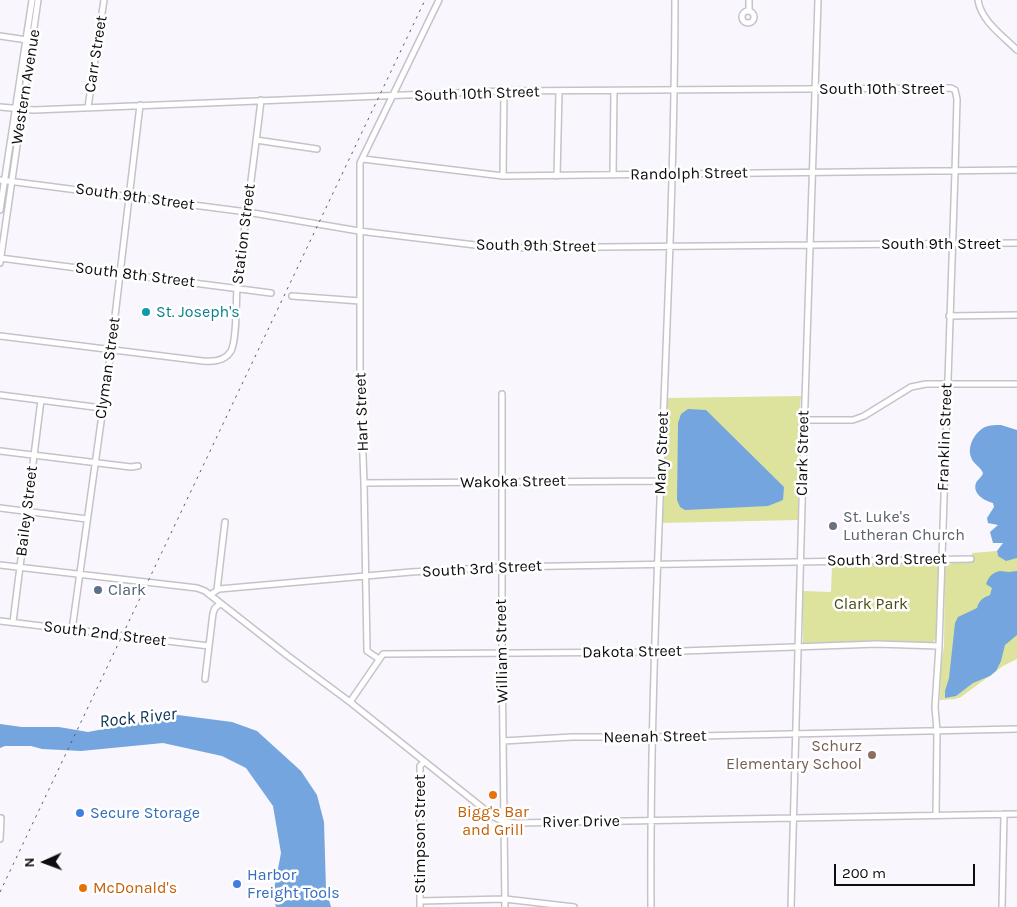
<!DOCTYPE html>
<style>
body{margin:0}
#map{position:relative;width:1017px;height:907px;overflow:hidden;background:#f9f7fd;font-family:Karla,sans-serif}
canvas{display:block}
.north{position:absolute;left:20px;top:837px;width:50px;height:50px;-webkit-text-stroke:4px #fff;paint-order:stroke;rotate:268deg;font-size:14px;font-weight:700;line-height:20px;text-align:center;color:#0d0c0e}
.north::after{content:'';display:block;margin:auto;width:18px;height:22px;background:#0d0c0e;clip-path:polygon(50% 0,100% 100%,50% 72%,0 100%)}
.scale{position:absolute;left:834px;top:864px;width:141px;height:22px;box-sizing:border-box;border:2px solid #0d0c0e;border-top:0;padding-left:6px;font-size:15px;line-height:18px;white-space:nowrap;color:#0d0c0e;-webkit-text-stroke:4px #fff;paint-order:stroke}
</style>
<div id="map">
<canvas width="1017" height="907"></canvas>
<div class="north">N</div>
<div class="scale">200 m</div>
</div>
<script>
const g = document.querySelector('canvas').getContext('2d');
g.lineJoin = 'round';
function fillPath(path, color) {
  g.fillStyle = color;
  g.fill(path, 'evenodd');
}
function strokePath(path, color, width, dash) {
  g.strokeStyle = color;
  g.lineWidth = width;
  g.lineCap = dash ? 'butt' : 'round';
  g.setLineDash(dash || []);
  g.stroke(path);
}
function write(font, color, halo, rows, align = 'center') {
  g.font = font + ' Karla,sans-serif';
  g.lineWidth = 5;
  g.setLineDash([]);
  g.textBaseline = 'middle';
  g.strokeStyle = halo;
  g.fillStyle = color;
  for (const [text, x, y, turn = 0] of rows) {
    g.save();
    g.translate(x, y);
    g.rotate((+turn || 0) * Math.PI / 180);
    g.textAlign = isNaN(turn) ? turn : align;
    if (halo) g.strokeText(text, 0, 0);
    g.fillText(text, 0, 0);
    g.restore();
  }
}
const green = new Path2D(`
 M801 396 799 421 798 520 662 523 667 398Z
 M997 551 998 556 1012 558H1017V659L1003 666 961 697 955 699 940 700 941 666 944 645 945 567 954 562H972V553Z
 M936 563 939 566 937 637 933 642 803 645V591L831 592 832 565Z`);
const water = new Path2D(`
 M688 409 706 410 784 487 783 500 768 506 685 510 680 507 677 500 678 423 681 414Z
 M1001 425 1017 430V558L1006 561 998 556 997 551 1003 543H993L990 532 998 525 988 523 987 518 994 507 993 503C985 501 972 494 976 483 978 479 982 477 983 473 980 466 973 464 971 457 967 446 975 432 985 427 990 425 996 425 1001 425Z
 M1000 571 1009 572 1017 571V635L1005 645 1001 661 996 671 990 676 973 683 956 696 945 698V691L949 678 955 623 958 617 977 608C979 601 982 598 990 595L992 588 986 584C989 576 992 573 1000 571Z
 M178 715 232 722 257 731 301 771 317 795 324 822 326 889 331 907H276L273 895 281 853 273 806 246 768 222 756 163 743 81 751 42 749 31 746H5L0 748V724L22 727H59L88 732Z`);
const minor = new Path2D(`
 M978 0C981 21 1003 36 1017 50
 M749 10V0
 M742 17a6 6 0 1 1 12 0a6 6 0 1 1-12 0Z
 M0 36 27 40
 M0 107 34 110 504 91 951 88 955 90 957 99 955 172 939 646 935 707 937 731 936 815
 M88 107 104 0
 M256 140 317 149
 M363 159 503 176 1017 170
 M613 174 614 91
 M503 176 504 91
 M557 176 559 92
 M0 180 247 212 359 231 500 248 1017 243
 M0 210 32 0
 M0 258 271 293
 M0 263 38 0
 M292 296 360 301
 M949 316 1017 315
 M0 336 203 361C213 362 225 361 231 351 237 340 236 301 237 287 245 224 254 162 261 100
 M502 394V654L505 907
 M0 395 102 408
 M803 420H853L864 416 911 387 926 384H1017
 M0 451 131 467 138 466
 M364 483 661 481
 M0 508 87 519
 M0 565 197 588 205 591 288 656 350 702 494 817 504 822 516 823 1017 814
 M217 590 225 522
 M210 595 219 589 411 572 502 567 971 559
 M0 621 209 646
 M13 622 41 400
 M72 630 111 350 140 105
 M379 659 367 651 364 483 360 376V163L439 0
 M205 679 213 613 215 608 220 604
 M350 702 383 654 655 652 877 644 939 646
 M503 741 572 737H653L1017 729
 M0 839 1 818
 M420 901 505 899 574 907
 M420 907V766L424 762
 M651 907C649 605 674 302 675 0
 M791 907C799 605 807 302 818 0
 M1002 907 1004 814`);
const rail = new Path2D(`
 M0 892 425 0`);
const markers = [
 [146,312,5,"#0f9aa8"],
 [833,526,5,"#6b7280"],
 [98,590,5,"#5c6f8a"],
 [872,755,5,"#8d6e63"],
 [493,795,5,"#e8710a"],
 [80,813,5,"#3f7fe0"],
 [237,884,5,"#3f7fe0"],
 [83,888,5,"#e8710a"]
];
const streetNames = [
 ["Carr Street",96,54,-81],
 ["Western Avenue",26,87,-81],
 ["South 10th Street",882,89],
 ["South 10th Street",477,94,-2],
 ["Randolph Street",689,174,-1],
 ["South 9th Street",135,197,8],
 ["Station Street",244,234,-83],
 ["South 9th Street",941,244],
 ["South 9th Street",536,246,1],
 ["South 8th Street",135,275,7],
 ["Clyman Street",108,368,-82],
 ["Hart Street",362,412,-92],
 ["Franklin Street",945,437,-88],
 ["Mary Street",662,453,-88],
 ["Clark Street",803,453,-89],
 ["Wakoka Street",513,482,-1],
 ["Bailey Street",27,511,-83],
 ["South 3rd Street",887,560,-1],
 ["South 3rd Street",482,569,-3],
 ["South 2nd Street",105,634,7],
 ["William Street",502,651,-91],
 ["Dakota Street",632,652,-1],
 ["Neenah Street",655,737,-1],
 ["River Drive",581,822,-1],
 ["Stimpson Street",420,834,-90]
];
const cultureNames = [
 ["St. Joseph's",156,312]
];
const worshipNames = [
 ["St. Luke's",843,517],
 ["Lutheran Church",843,535]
];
const serviceNames = [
 ["Clark",108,590]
];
const parkNames = [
 ["Clark Park",871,604]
];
const educationNames = [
 ["Schurz",862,746],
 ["Elementary School",862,764]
];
const foodNames = [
 ["Bigg's Bar",493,812],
 ["and Grill",493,830],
 ["McDonald's",93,888,"left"]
];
const shopNames = [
 ["Secure Storage",90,813],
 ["Harbor",247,875],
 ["Freight Tools",247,893]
];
const waterNames = [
 ["Rock River",138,718,-6]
];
fillPath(green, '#dde29d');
fillPath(water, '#74a5de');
strokePath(minor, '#c5c3c9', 8);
strokePath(minor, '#fff', 5);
strokePath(rail, '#5d5c5f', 1, [2.5, 5]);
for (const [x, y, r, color] of markers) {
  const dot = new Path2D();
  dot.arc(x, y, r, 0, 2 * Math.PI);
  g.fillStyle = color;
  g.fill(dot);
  strokePath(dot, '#fff', 2);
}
write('16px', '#0d0c0e', '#fff', streetNames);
write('16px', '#0d838f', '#fff', cultureNames, 'left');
write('16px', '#5b616d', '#fff', worshipNames, 'left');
write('16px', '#4e5e75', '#fff', serviceNames, 'left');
write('16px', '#4a4c12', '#fff', parkNames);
write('16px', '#785e54', '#fff', educationNames, 'right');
write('16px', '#c56008', '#fff', foodNames);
write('16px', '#366cbe', '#fff', shopNames, 'left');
write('italic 18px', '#0b2e52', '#fff', waterNames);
</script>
